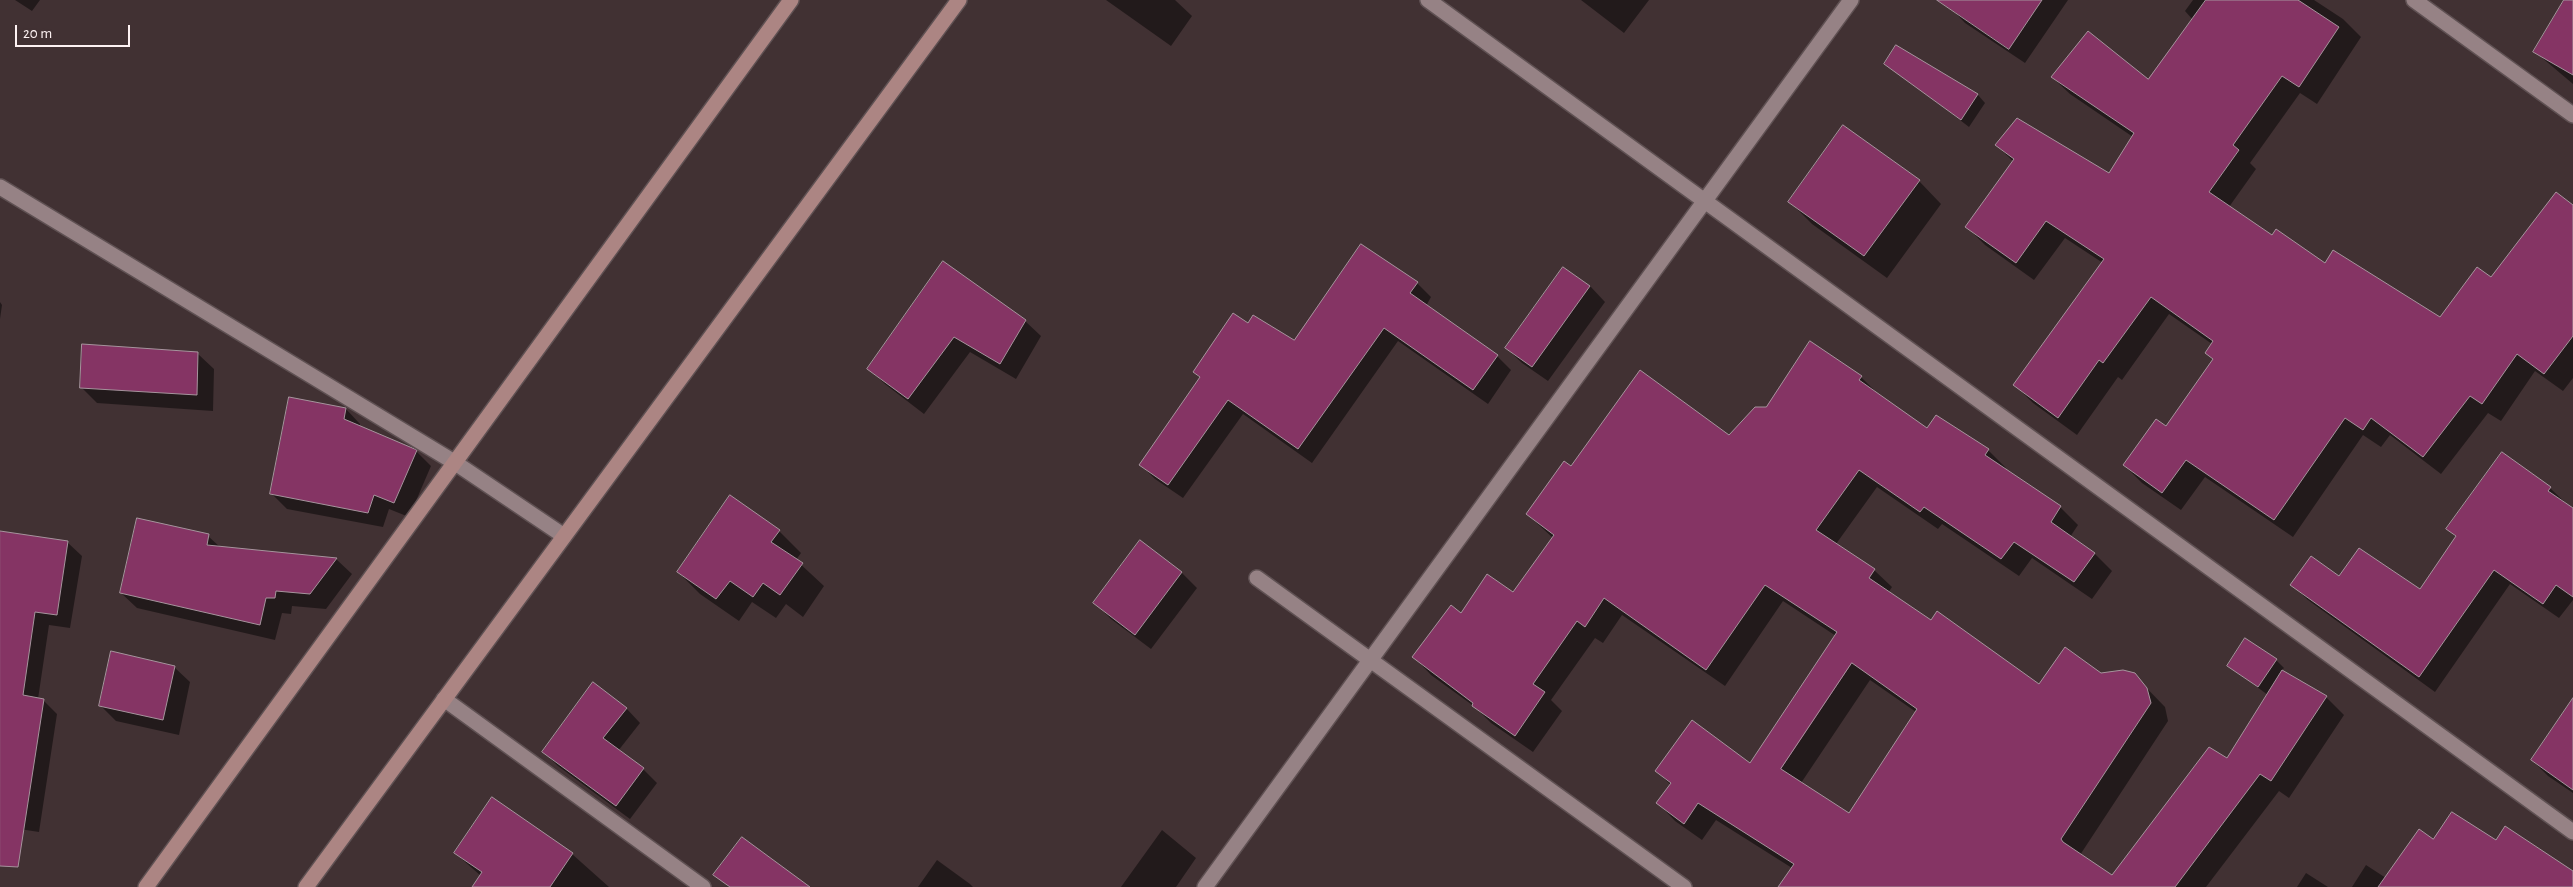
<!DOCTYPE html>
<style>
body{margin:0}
#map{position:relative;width:2573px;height:887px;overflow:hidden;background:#413133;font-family:"Alegreya Sans",sans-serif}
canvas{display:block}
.scale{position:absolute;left:15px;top:25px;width:115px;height:22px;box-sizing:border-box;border:2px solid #fdf2f3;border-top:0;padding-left:6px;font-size:15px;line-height:18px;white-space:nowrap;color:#fdf2f3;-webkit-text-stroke:4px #413133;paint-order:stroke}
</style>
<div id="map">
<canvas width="2573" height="887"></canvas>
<div class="scale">20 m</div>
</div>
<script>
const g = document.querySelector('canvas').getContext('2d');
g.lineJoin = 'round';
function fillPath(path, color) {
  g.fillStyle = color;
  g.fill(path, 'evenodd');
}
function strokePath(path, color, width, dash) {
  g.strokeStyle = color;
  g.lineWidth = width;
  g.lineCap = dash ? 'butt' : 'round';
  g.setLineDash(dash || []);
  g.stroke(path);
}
const shadow = new Path2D(`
 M15 0H40L32 11Z
 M1106 0H1175L1192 16 1171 46Z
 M1581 0H1649L1624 33Z
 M1954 0H2068L2025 63 1965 23 1950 7Z
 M2193 0H2314L2343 19 2361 37 2317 104 2300 93 2250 163 2256 169 2229 207 2272 236 2326 264 2440 319 2491 278 2573 206V378L2563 391 2535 371 2501 421 2488 413 2441 474 2390 435 2381 447 2363 435 2293 537 2205 477 2181 510 2142 483 2124 465 2166 427 2214 360 2206 353 2212 344 2169 314 2122 380 2118 377 2077 435 2033 403 2015 385 2103 263 2065 238 2034 280 1985 245 1967 227 2014 162 1996 145 2109 175 2133 137 2070 94 2052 77 2148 81 2193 20 2185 11Z
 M2573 16V84L2534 51Z
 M1897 47 1978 95 1985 103 1969 127 1886 63Z
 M1919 181 1941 204 1887 278 1812 224 1790 202Z
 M944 263 1025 321 1041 336 1016 379 970 352 924 414 885 384 869 369Z
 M1564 268 1590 286 1605 302 1548 381 1522 363 1506 348Z
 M1417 283 1431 297 1426 306 1497 356 1511 370 1488 404 1398 341 1312 463 1243 414 1183 498 1155 479 1141 465 1201 379 1194 372 1248 325 1294 342Z
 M0 302 2 305 0 319Z
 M198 354 214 369 213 411 97 403 81 387Z
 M1861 377 1879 395 1928 430 1936 416 1988 450 2006 468 2005 470 2060 507 2078 525 2070 537 2094 553 2112 571 2092 599 2032 558 2019 576 1942 524 1938 529 1877 487 1836 544 1874 570 1892 587 1888 593 1931 621 2040 685 2101 674 2134 675 2165 707 2168 721 2080 855 2112 877 2227 759 2268 695 2228 666 2276 660 2284 668 2281 671 2326 697 2344 715 2289 798 2279 791 2206 887H1779L1792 868 1716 820 1702 840 1675 821 1658 803 1671 785 1656 771 1750 765 1836 636 1783 601 1725 686 1622 615 1603 643 1595 638 1551 700 1562 711 1533 752 1491 723 1475 707 1431 675 1414 657 1462 615 1513 593 1553 538 1527 514 1571 468 1729 436 1766 408ZM1870 680 1916 712 1849 814 1801 783Z
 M346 409 360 424V427L416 451 431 466 409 517 389 509 383 527 287 509 272 494Z
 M2550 488 2573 510V600L2559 618 2510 584 2435 692 2308 600 2292 585 2340 577 2420 591 2457 538 2448 529Z
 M779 531 801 553 796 560 824 586 803 617 786 604 776 618 752 602 739 621 700 594 678 572Z
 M0 532 67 542 82 556 70 628 49 625 38 699 43 700 57 714 39 832 0 826Z
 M208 536 220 547 336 559 352 574 326 609 292 606 291 614 282 613 275 640 137 608 121 593Z
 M1141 542 1182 573 1197 588 1151 649 1111 619 1095 603Z
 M174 667 190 682 179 735 116 721 101 706Z
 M2573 700V793L2548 776 2532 760Z
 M626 708 640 723 618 751 643 769 657 783 630 819 558 766 544 752Z
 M1162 830 1196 858 1176 887H1121Z
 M2433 841 2496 842 2573 873V887H2352L2366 865 2386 878Z
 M455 853 572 854 609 887H473L481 876Z
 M937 860 970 884 973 887H918Z
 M2306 873 2328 887H2297Z`);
const building = new Path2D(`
 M1937 0H2042L2009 49Z
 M2206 0H2298L2339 27 2299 87 2282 76 2233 145 2239 150 2209 192 2272 235 2276 229 2325 263 2333 250 2440 317 2477 267 2491 277 2556 192 2573 205V336L2544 374 2517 354 2482 404 2470 396 2423 457 2371 418 2363 430 2345 418 2274 520 2186 460 2162 493 2123 465 2156 419 2166 426 2213 359 2205 353 2213 341 2151 297 2103 363 2099 360 2058 418 2013 385 2104 259 2046 221 2016 263 1965 227 2014 159 1995 145 2017 118 2109 173 2134 133 2051 77 2088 31 2148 79Z
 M2564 0H2573V75L2533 52Z
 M1896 45 1978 94 1961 120 1884 64Z
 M1843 125 1920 180 1864 256 1788 202Z
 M1361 244 1418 282 1410 293 1498 355 1473 390 1384 328 1298 449 1228 400 1168 485 1139 465 1200 377 1193 372 1233 313 1248 323 1253 315 1294 340Z
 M943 261 1026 320 1000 364 954 337 908 399 867 369Z
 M1563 267 1590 286 1532 367 1505 348Z
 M1810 341 1862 376 1859 380 1927 428 1936 415 1989 449 1985 455 2061 506 2051 522 2095 553 2074 582 2014 542 2001 559 1924 507 1920 512 1859 470 1816 530 1875 569 1869 578 1931 620 1937 611 2039 684 2065 647 2101 673 2123 670 2135 673 2147 688 2151 703 2061 839 2063 842 2112 875 2209 747 2227 758 2282 670 2327 696 2271 781 2260 774 2175 887H1778L1794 864 1698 803 1684 824 1656 803 1671 783 1655 771 1692 720 1750 763 1837 632 1765 585 1706 670 1604 598 1585 627 1577 621 1533 684 1545 692 1515 736 1472 706 1473 703 1412 657 1451 605 1461 613 1487 574 1513 592 1554 535 1526 514 1564 461 1571 466 1640 370 1729 435 1755 407H1766ZM1852 663 1917 709 1849 813 1781 769Z
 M82 344 198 352 197 395 80 388Z
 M289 397 346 408 344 419 417 450 394 503 374 495 368 513 270 494Z
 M2502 452 2551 487 2548 491 2573 508V597L2556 585 2543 604 2494 570 2419 677 2290 585 2311 556 2339 576 2359 548 2420 589 2456 536 2446 529Z
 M730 495 780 530 771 542 803 563 780 595 763 583 753 597 730 581 716 599 677 572Z
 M137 518 209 534 207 545 337 558 310 594 276 591 275 598H266L260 625 120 593Z
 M0 531 68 541 57 615 35 612 23 695 44 699 18 867 0 866Z
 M1140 540 1182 572 1135 635 1093 603Z
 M2245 638 2277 659 2258 687 2227 666Z
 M111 651 175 666 163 720 99 706Z
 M593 682 627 708 603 738 644 768 616 806 542 752Z
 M2573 698V790L2531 760Z
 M492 797 573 853 550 887H472L482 872 454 853Z
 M2452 812 2496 840 2505 826 2573 871V887H2378L2419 829 2433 839Z
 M742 837 810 887H730L713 875Z`);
const street = new Path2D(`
 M1428 0 2573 832
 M2414 0 2573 115
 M0 187 454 462 564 536
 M1257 578 1684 887
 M444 699 703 887
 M1205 887 1851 0`);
const secondary = new Path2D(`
 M146 887 791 0
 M306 887 959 0`);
fillPath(shadow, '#0007');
fillPath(building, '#853464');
strokePath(building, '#a6949d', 1);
strokePath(street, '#5f5153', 18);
strokePath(secondary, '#5f5153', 18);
strokePath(street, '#968285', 15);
strokePath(secondary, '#ac8583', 15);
</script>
